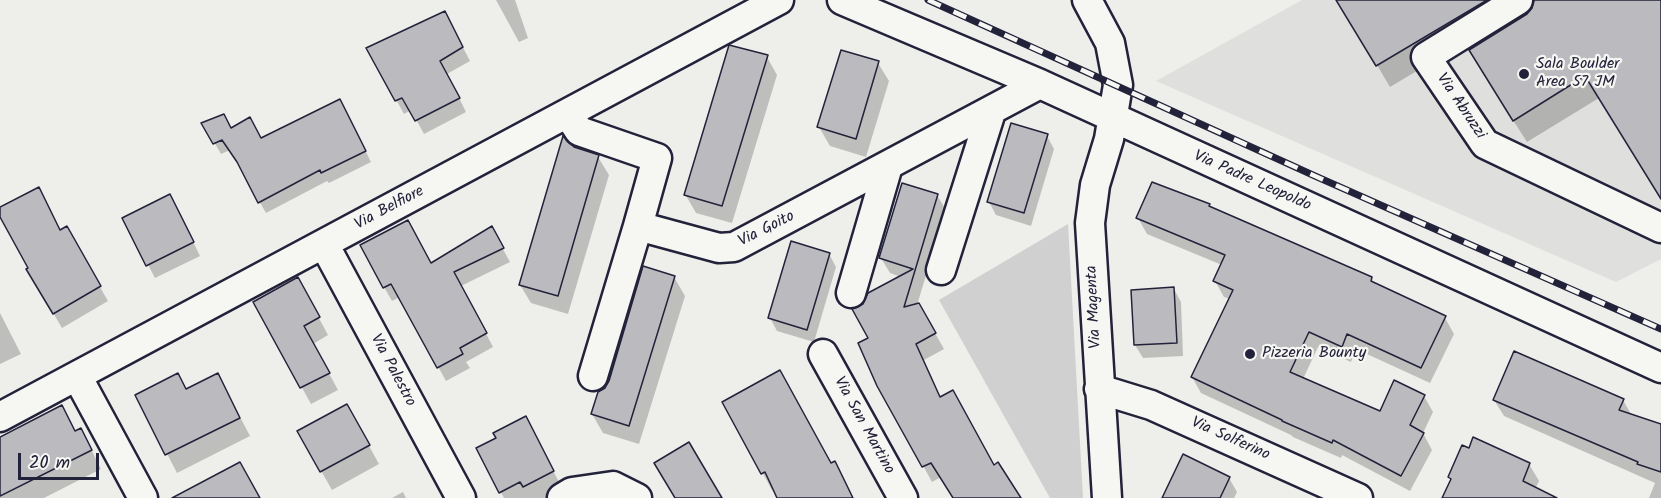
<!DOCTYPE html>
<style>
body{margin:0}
#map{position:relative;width:1661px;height:498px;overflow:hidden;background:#eeeeeb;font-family:Kalam,sans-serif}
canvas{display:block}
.scale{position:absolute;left:18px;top:453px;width:81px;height:27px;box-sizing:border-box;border:3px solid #22223b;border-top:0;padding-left:8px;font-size:18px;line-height:21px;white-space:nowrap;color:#22223b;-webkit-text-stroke:4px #f6f6f2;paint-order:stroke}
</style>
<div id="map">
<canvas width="1661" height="498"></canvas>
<div class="scale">20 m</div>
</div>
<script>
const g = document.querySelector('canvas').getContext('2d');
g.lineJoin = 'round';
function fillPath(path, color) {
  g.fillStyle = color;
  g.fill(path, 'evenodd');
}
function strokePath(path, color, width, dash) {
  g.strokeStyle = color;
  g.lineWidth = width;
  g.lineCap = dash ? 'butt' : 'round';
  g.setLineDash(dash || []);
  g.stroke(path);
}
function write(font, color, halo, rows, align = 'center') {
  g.font = font + ' Kalam,sans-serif';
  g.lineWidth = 4.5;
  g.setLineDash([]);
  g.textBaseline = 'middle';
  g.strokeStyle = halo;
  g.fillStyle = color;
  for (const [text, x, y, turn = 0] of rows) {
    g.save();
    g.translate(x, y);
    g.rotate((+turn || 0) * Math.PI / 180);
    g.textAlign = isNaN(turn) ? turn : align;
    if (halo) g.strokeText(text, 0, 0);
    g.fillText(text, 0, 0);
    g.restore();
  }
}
const built = new Path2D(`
 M1302 0H1661V259L1616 282 1156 81Z`);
const green = new Path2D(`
 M1068 224 1083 498H1050L939 300Z`);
const shadow = new Path2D(`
 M496 0H515L528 38 519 42Z
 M1348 0H1661V198L1599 98 1527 142 1483 73 1534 6 1522 8 1390 87 1341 4Z
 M452 26 470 61 447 74 466 112 424 134 411 110 404 114 368 48Z
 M767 57 777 75 732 223 696 213 685 194Z
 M878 63 889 81 866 157 830 146 819 127Z
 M346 112 371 162 329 183 327 181 266 213 230 150 221 154 203 123 231 129 261 140Z
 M1047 136 1054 149 1031 226 996 215 989 202Z
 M598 157 609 175 568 314 531 303 520 285Z
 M937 195 946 210 917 305H919L944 349 924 360 941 398 1019 498H954L941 477 932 482 879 385 864 306 901 277 890 273 881 258Z
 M1209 205 1210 208 1371 278 1375 285 1445 318 1454 334 1430 383 1356 349 1351 362 1318 347 1303 379 1381 413 1424 396 1433 412 1423 433 1432 450 1410 491 1342 455 1341 458 1293 437 1291 435 1201 393 1192 377 1230 299 1224 297 1215 281 1222 265 1147 234 1138 218Z
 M0 209 60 231 66 228 108 301 62 328 28 270 30 269 0 214Z
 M177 209 200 256 155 278 124 219Z
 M499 242 510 262 461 286 493 347 466 362 470 368 446 381 400 297 392 301 384 287 431 265Z
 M829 254 836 267 814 342 777 331 770 318Z
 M674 277 685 296 639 444 603 433 592 414Z
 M1174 289 1181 302 1183 356 1143 358 1135 345Z
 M307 296 328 335 313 344 338 390 311 404 255 303Z
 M0 313 21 354 0 364Z
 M178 375 187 390 228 394 250 436 177 473 137 396Z
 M1494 400H1623L1632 416 1661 425V498H1649L1655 483 1504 416Z
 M724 403 831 465 853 498H779L774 489 772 490Z
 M357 424 379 464 332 490 299 432Z
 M76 433 91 449 101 469 44 498H0V439Z
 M536 437 563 490 547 498H504L478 449Z
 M1184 456 1229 478 1237 492 1234 498H1163Z
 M1529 464 1539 481 1535 489 1554 498H1448Z
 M403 492 406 498H392Z`);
const building = new Path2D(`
 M1336 0H1487L1376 66Z
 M1534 0H1661V199L1585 76 1513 121 1469 50 1527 14 1532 8Z
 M445 11 463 47 440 61 460 98 415 121 402 98 395 101 366 48Z
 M729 45 768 55 722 206 684 195Z
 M841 50 879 61 856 139 817 127Z
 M340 99 366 151 321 173 320 170 258 203 237 162 222 140 213 144 201 123 224 114 231 128 250 117 261 138Z
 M1011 123 1048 134 1024 213 987 202Z
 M563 136 574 147 599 155 558 296 519 285Z
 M1152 182 1210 204 1209 206 1372 277 1371 281 1446 316 1421 368 1347 334 1342 347 1309 332 1290 372 1380 411 1394 380 1425 395 1410 425 1424 433 1401 476 1333 440 1332 443 1282 421V420L1191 377 1233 290 1213 281 1225 255 1136 218Z
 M902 183 938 194 904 307 919 303 936 333 916 344 940 397 953 390 994 465 998 462 1021 498H953L931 463 922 467 877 386 858 343 868 338 852 309 863 304 868 293 913 269 879 258Z
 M39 187 60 230 67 226 101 286 53 314 26 269 28 268 0 217V207Z
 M170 194 194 242 146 266 122 218Z
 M408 220 431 263 492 226 504 248 454 272 487 333 460 348 463 354 437 368 391 284 383 288 360 245Z
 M791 241 830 253 807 330 768 318Z
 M643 266 675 276 629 426 591 414 598 392 605 388 609 381Z
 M298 277 320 317 304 326 330 373 300 388 253 302Z
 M1174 287 1177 343 1134 345 1131 290Z
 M1514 351 1624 399 1619 410 1661 424V472L1637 464 1638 462 1493 400Z
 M780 370 831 463 835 461 853 498H777L765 472 761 474 722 402Z
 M178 373 186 389 218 373 240 418 165 455 135 395Z
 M347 404 370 445 320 472 297 431Z
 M62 405 75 431 81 428 92 450 0 496V437Z
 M526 416 554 471 523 487 520 482 499 493 476 448 496 438 493 433Z
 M1473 437 1530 463 1523 481 1557 498H1442L1451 479 1448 477 1462 445 1469 448Z
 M689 442 696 454 722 498H675L654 463Z
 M1183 454 1230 477 1220 498H1162Z
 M240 462 260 498H172Z`);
const street = new Path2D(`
 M842 0 1040 84 1661 368
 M1087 0 1110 43 1118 85 1109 139 1095 185 1090 223 1107 498
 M1518 0 1426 57 1485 144 1661 228
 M568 114 579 131 657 158 638 226 719 248 734 247 1040 84
 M324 244 461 498
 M941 270 991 112
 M851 293 888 166
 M823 354 903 498
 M77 376 143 498
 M593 376 638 226
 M1099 389 1151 405 1358 498
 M0 417 779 0
 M562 498 572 492 613 486 637 498`);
const rail = new Path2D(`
 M928 0 1315 176 1661 329`);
const markers = [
 [1524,74,6,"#22223b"],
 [1250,354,6,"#22223b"]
];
const poiNames = [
 ["Sala Boulder",1536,65],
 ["Area 57 JM",1536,83],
 ["Pizzeria Bounty",1262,354]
];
const streetNames = [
 ["Via Abruzzi",1460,107,56],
 ["Via Padre Leopoldo",1252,182,24],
 ["Via Belfiore",390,209,-28],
 ["Via Goito",767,230,-27],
 ["Via Magenta",1095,307,-93],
 ["Via Palestro",392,371,62],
 ["Via San Martino",863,426,61],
 ["Via Solferino",1230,440,24]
];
fillPath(built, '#dfdfde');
fillPath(green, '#d0d0d1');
fillPath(shadow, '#0003');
fillPath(building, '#bbbbbf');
strokePath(building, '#22223b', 1.5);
strokePath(street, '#22223b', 33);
strokePath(street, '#f6f6f2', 28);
strokePath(rail, '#22223b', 7);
strokePath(rail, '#f6f6f2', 4.5, [14]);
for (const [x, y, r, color] of markers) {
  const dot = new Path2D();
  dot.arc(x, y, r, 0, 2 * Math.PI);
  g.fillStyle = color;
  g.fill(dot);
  strokePath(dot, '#f6f6f2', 2);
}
write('16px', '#22223b', '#f6f6f2', poiNames, 'left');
write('16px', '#22223b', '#f6f6f2', streetNames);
</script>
